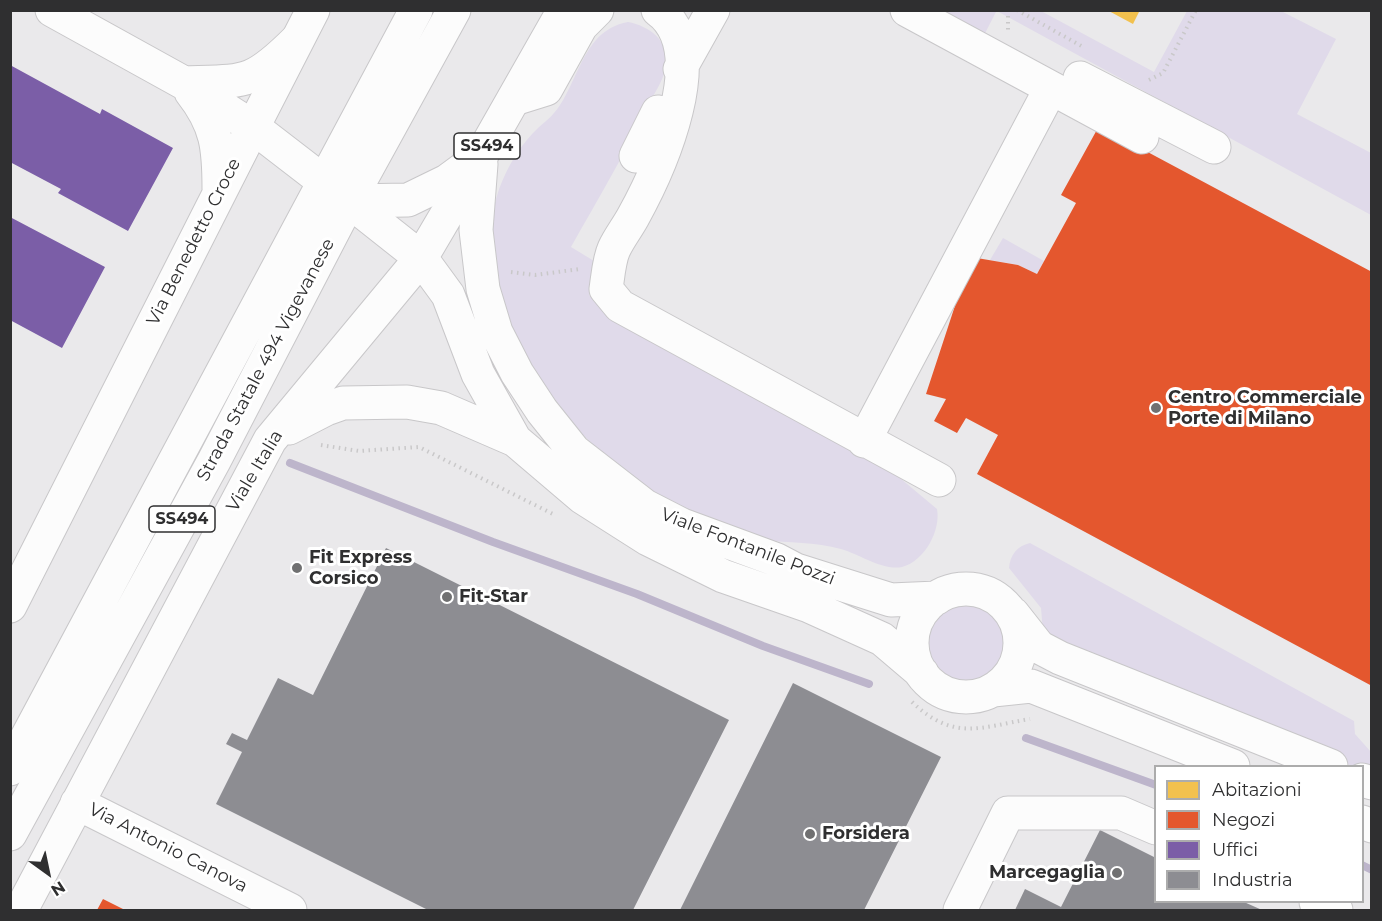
<!DOCTYPE html>
<style>
body{margin:0}
#map{position:relative;width:1382px;height:921px;overflow:hidden;background:#eae9eb;font-family:Montserrat,sans-serif}
canvas{display:block}
.frame{position:absolute;inset:0;border:12px solid #2f2f30;pointer-events:none}
.legend{position:absolute;left:1154px;top:765px;width:210px;height:138px;box-sizing:border-box;background:#fff;border:2px solid #acacac;margin:0;padding:8px 10px;list-style:none;font-size:18px;color:#2f2f30}
.legend li{display:flex;align-items:center;gap:12px;height:30px}
.legend b{width:30px;border:2px solid #acacac}
.north{position:absolute;left:18px;top:843px;width:60px;height:60px;-webkit-text-stroke:4px #fff;paint-order:stroke;rotate:147deg;font-size:16px;font-weight:700;line-height:24px;text-align:center;color:#2f2f30}
.north::after{content:'';display:block;margin:auto;width:21px;height:27px;background:#2f2f30;clip-path:polygon(50% 0,100% 100%,50% 72%,0 100%)}
</style>
<div id="map">
<canvas width="1382" height="921"></canvas>
<div class="frame"></div>
<ul class="legend">
<li><b style="height:16px;background:#f2c14e"></b>Abitazioni</li>
<li><b style="height:16px;background:#e4572e"></b>Negozi</li>
<li><b style="height:16px;background:#7b5ea7"></b>Uffici</li>
<li><b style="height:16px;background:#8d8d92"></b>Industria</li>
</ul>
<div class="north">N</div>
</div>
<script>
const g = document.querySelector('canvas').getContext('2d');
g.lineJoin = 'round';
function fillPath(path, color) {
  g.fillStyle = color;
  g.fill(path, 'evenodd');
}
function strokePath(path, color, width, dash) {
  g.strokeStyle = color;
  g.lineWidth = width;
  g.lineCap = dash ? 'butt' : 'round';
  g.setLineDash(dash || []);
  g.stroke(path);
}
function write(font, color, halo, rows, align = 'center') {
  g.font = font + ' Montserrat,sans-serif';
  g.lineWidth = 6;
  g.setLineDash([]);
  g.textBaseline = 'middle';
  g.strokeStyle = halo;
  g.fillStyle = color;
  for (const [text, x, y, turn = 0] of rows) {
    g.save();
    g.translate(x, y);
    g.rotate((+turn || 0) * Math.PI / 180);
    g.textAlign = isNaN(turn) ? turn : align;
    if (halo) g.strokeText(text, 0, 0);
    g.fillText(text, 0, 0);
    g.restore();
  }
}
const green = new Path2D(`
 M997 10 980 43 920 11Z
 M997 11H1041L1154 72 1187 11H1281L1336 39 1297 114 1371 153V215Z
 M628 22C649 26 669 40 666 64 665 78 656 90 650 102 626 152 598 199 571 247L594 261 589 295 864 448 937 509C941 530 925 561 902 567 883 571 859 554 841 549 815 542 789 543 763 540 737 537 667 503 645 488 591 449 545 401 517 340 509 323 505 305 500 287 496 276 491 264 490 252 487 204 508 152 546 121 579 95 577 31 628 22Z
 M1003 238 1044 261 1037 274 1018 265 990 260Z
 M1030 543 1354 721 1355 734 1371 752V775L1362 766H1352L1136 672 1096 660 1043 632 1041 608 1009 568C1010 555 1017 546 1030 543Z
 M929 643a38 38 0 1 1 76 0a38 38 0 1 1-76 0Z`);
const homes = new Path2D(`
 M1107 10H1140L1133 24Z`);
const shops = new Path2D(`
 M1099 126 1372 272V686L977 474 998 435 966 418 957 433 934 421 946 399 926 394 971 257 1018 265 1037 274 1076 203 1061 195Z
 M103 899 125 910H97Z`);
const offices = new Path2D(`
 M10 65 100 114 102 109 173 148 128 231 58 193 61 189 10 162Z
 M10 217 105 267 62 348 10 320Z`);
const industry = new Path2D(`
 M386 548 729 720 633 910H428L216 804 242 752 226 744 232 733 247 740 278 678 313 695Z
 M793 683 941 757 864 910H680Z
 M1100 830 1156 858V902H1244L1262 910H1015L1025 889 1061 907Z`);
const stream = new Path2D(`
 M290 463 493 542 637 594 763 646 869 684
 M1026 738 1156 785
 M1362 865 1372 870`);
const path = new Path2D(`
 M1008 10V31
 M1017 10 1085 48
 M1149 80 1163 73 1196 10
 M511 272 535 275 580 269
 M321 445 359 451 419 447 555 515
 M912 702C954 742 981 727 1030 719`);
const minor = new Path2D(`
 M658 10C714 50 659 170 633 217 627 228 619 238 614 249 609 260 608 276 606 289L620 306 939 480
 M907 10 1142 137
 M680 69 713 10
 M1080 78 1214 147
 M184 83C246 81 252 85 297 40
 M191 92C217 125 219 148 219 189
 M514 99 546 89 581 26 597 10
 M636 156 658 112
 M481 164 476 230 483 289 496 332 517 373 542 411 574 451 645 506 682 525 777 560 796 570 891 600 937 598
 M349 201 421 258 448 295 478 374 515 440
 M289 428 326 409 343 403 407 402 441 408 515 440 582 497 648 539 723 576 809 606 882 639 922 673
 M864 441 1051 88
 M912 643a54 54 0 1 1 108 0a54 54 0 1 1-108 0Z
 M10 606 253 127 184 83 52 10
 M1013 614 1039 647 1060 658 1331 766
 M993 690 1031 686 1233 766
 M1362 780 1372 783
 M77 803 290 910
 M1362 822 1372 826
 M1316 902 1336 910
 M21 910 270 440 421 258 481 156
 M960 910 1008 813H1121L1156 828`);
const major = new Path2D(`
 M313 10 253 127 349 201 408 200 447 181 481 156 564 10
 M10 769 416 10
 M10 834 214 461 349 201 454 10`);
const markers = [
 [1156,408,6,"#707071"],
 [297,568,6,"#707071"],
 [447,597,6,"#707071"],
 [810,834,6,"#707071"],
 [1117,873,6,"#707071"]
];
const shields = [
 [487,146,66],
 [182,519,66]
];
const shieldNames = [
 ["SS494",487,146],
 ["SS494",182,519]
];
const streetNames = [
 ["Via Benedetto Croce",194,242,-63],
 ["Strada Statale 494 Vigevanese",266,360,-62],
 ["Viale Italia",255,471,-59],
 ["Viale Fontanile Pozzi",748,547,21],
 ["Via Antonio Canova",168,848,27]
];
const poiNames = [
 ["Centro Commerciale",1168,398],
 ["Porte di Milano",1168,419],
 ["Fit Express",309,558],
 ["Corsico",309,579],
 ["Fit-Star",459,597],
 ["Forsidera",822,834],
 ["Marcegaglia",1105,873,"right"]
];
fillPath(green, '#e0daea');
fillPath(homes, '#f2c14e');
fillPath(shops, '#e4572e');
fillPath(offices, '#7b5ea7');
fillPath(industry, '#8d8d92');
strokePath(stream, '#bdb5cb', 8);
strokePath(minor, '#c8c7c9', 35);
strokePath(major, '#c8c7c9', 35);
strokePath(path, '#c9c8c9', 4, [1.5, 4.5]);
strokePath(minor, '#fcfcfc', 33);
strokePath(major, '#fcfcfc', 33);
for (const [x, y, r, color] of markers) {
  const dot = new Path2D();
  dot.arc(x, y, r, 0, 2 * Math.PI);
  g.fillStyle = color;
  g.fill(dot);
  strokePath(dot, '#fff', 2);
}
for (const [x, y, w] of shields) {
  const box = new Path2D();
  box.roundRect(x - w / 2, y - 13, w, 26, 4.5);
  g.fillStyle = '#fff';
  g.fill(box);
  strokePath(box, '#2f2f30', 1.5);
}
write('bold 16px', '#2f2f30', null, shieldNames);
write('18px', '#2f2f30', '#fff', streetNames);
write('bold 18px', '#2f2f30', '#fff', poiNames, 'left');
</script>
